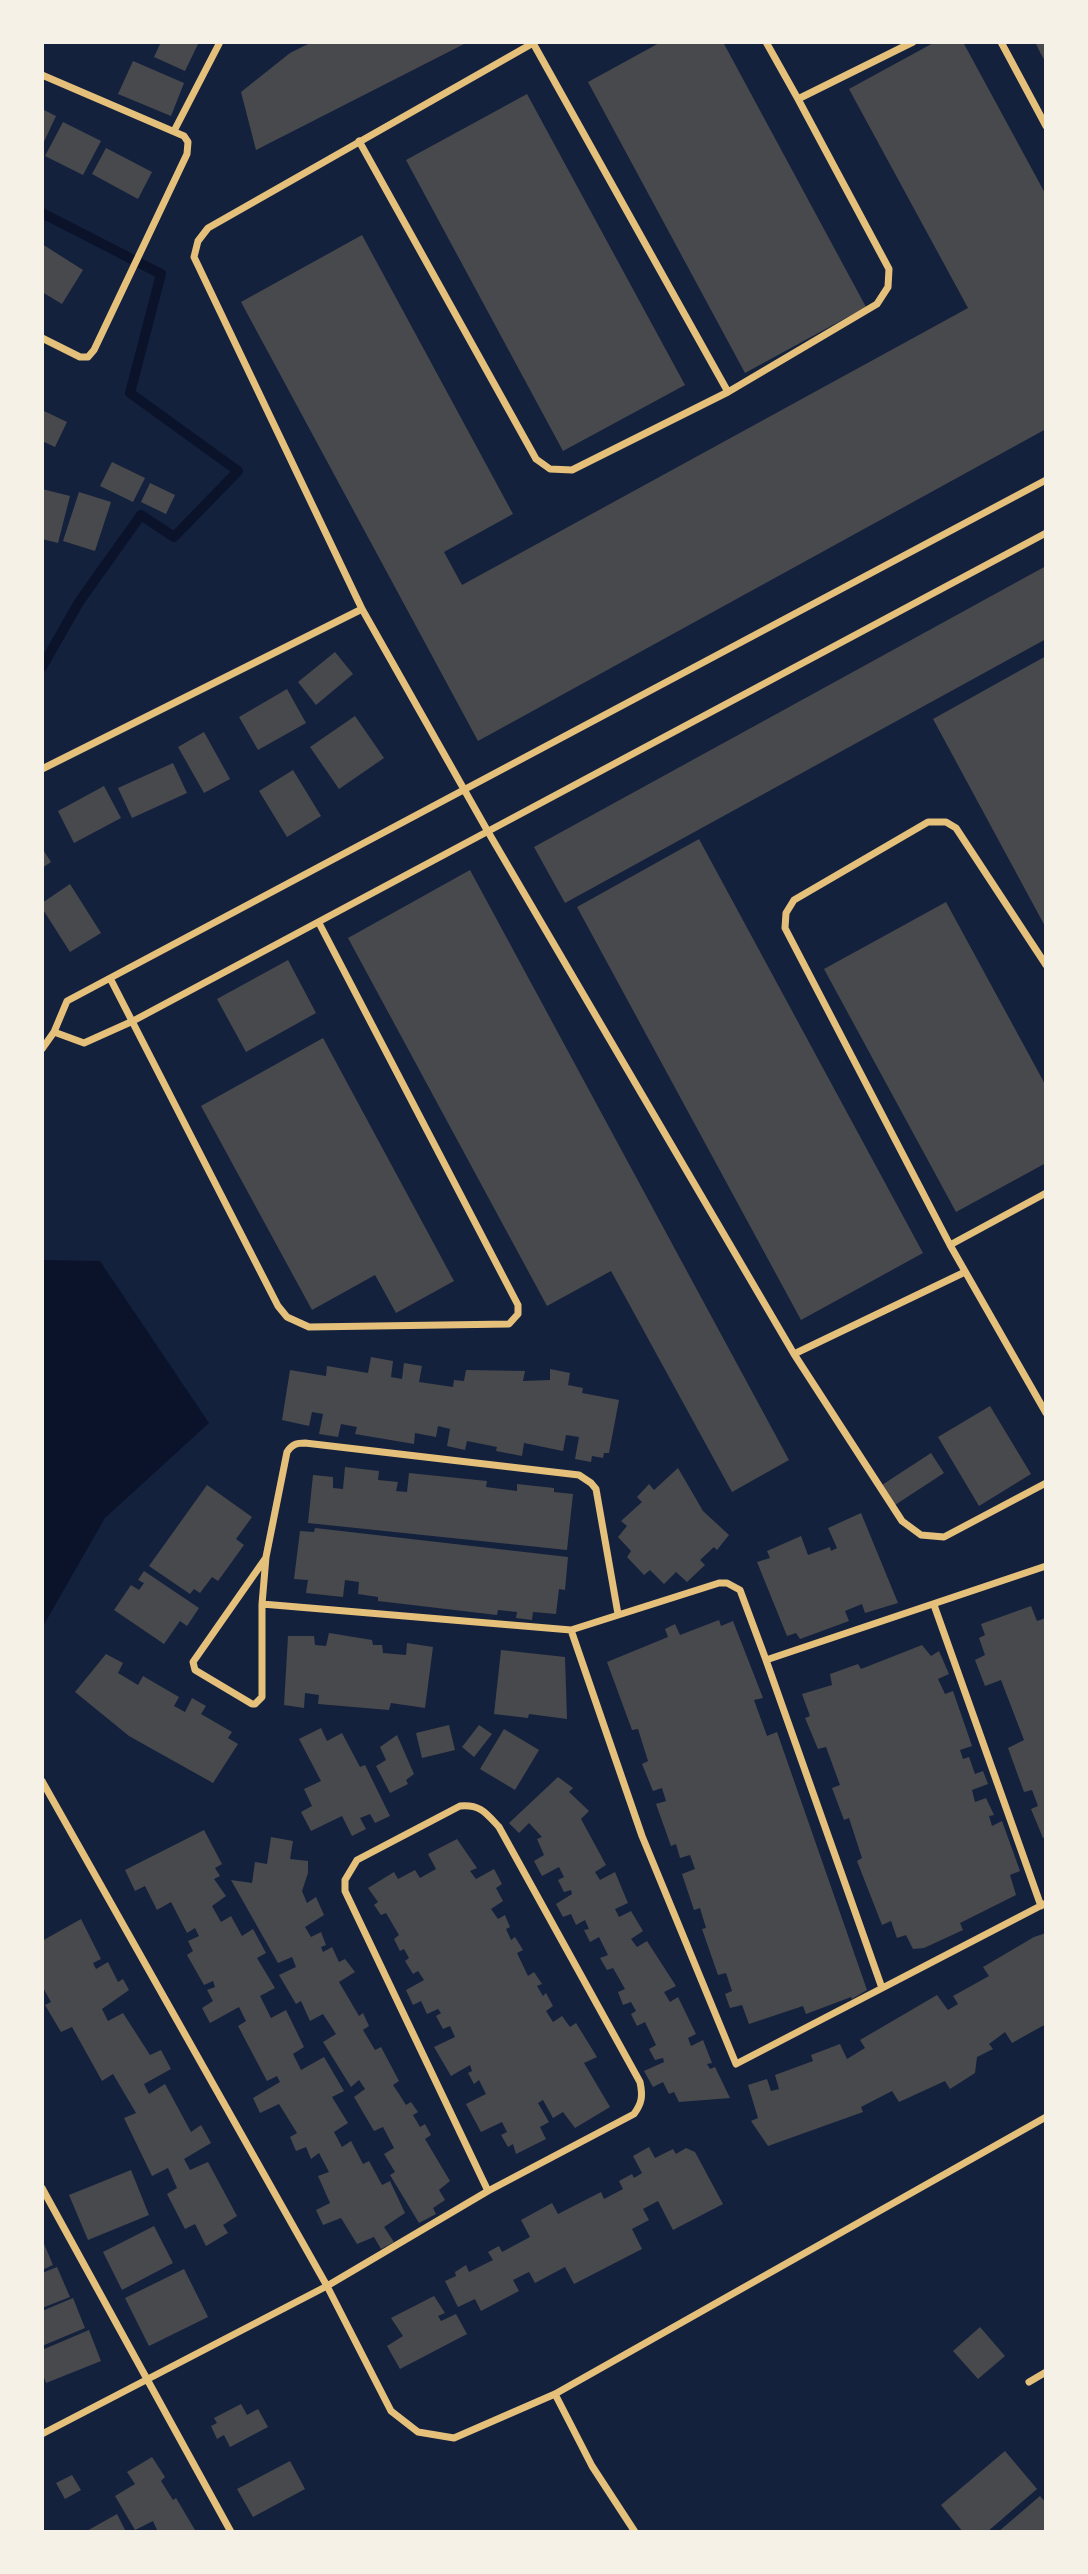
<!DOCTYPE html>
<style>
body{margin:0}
#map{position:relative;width:1088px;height:2574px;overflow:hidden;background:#14213d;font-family:"PT Sans Narrow",sans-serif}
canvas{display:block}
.frame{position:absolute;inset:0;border:44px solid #f6f1e7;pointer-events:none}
</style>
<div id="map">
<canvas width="1088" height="2574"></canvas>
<div class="frame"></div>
</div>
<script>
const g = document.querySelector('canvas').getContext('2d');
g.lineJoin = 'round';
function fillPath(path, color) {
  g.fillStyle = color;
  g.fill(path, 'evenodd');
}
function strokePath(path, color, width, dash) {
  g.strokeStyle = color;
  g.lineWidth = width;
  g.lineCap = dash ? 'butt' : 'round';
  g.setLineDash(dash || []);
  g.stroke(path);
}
const water = new Path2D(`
 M42 1260 100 1261 209 1423 105 1518 42 1628Z`);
const stream = new Path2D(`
 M42 213 161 274 130 393 238 471 174 537 141 515 79 602 42 667`);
const building = new Path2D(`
 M161 42H199L185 71 154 57Z
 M312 42H468L256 150 241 92 290 53Z
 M661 42H723L866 307 745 373 588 82Z
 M935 42H963L1046 195V429L478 741 241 302 362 235 513 514 444 552 462 585 968 308 849 89Z
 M1035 42H1046V63L1041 54Z
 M133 61 184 83 171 116 118 94Z
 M527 94 685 385 563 451 406 160Z
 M42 109 56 116 42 146Z
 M63 122 101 141 83 175 45 156Z
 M106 148 152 172 138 199 92 174Z
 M42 244 83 270 62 304 42 292Z
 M42 410 67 422 55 447 42 441Z
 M112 462 145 478 133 502 100 486Z
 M150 483 175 495 166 514 141 502Z
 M42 489 70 496 58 543 42 539Z
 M79 492 111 502 95 551 63 541Z
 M1046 566V639L565 903 534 847Z
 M335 652 353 674 316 705 298 682Z
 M1046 656V928L933 719Z
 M287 689 306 723 258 750 239 717Z
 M355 716 384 758 339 789 310 747Z
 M204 732 230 779 204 793 178 747Z
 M173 763 187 793 132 818 118 788Z
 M293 770 321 816 287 837 259 791Z
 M104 786 121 818 74 843 58 811Z
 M699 839 923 1253 801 1320 577 907Z
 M42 848 51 862 42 868Z
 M470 870 789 1460 732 1492 611 1271 547 1306 348 938Z
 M70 884 101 933 70 952 42 908V903Z
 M946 902 1046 1086V1163L956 1212 824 969Z
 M288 960 316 1013 246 1052 217 999Z
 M323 1038 454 1281 396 1313 375 1275 312 1310 201 1106Z
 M371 1357 393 1361 391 1377 402 1379 404 1363 422 1366 419 1382 453 1387 454 1380 464 1381 466 1370 525 1371 523 1381 550 1380V1369L570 1373 568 1385 583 1388 582 1393 619 1400 609 1453H604L603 1458 592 1456 591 1462 575 1459 579 1437 566 1435 563 1451 524 1443 522 1456 496 1451 497 1447 467 1441 465 1450 447 1446 450 1429 438 1426 436 1437 415 1433 414 1444 355 1434 357 1427 341 1424 338 1437 319 1434 323 1414 312 1412 309 1426 282 1420 290 1370 326 1376 327 1366 368 1373Z
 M990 1406 1031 1474 979 1506 938 1437Z
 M931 1453 944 1473 895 1505 882 1485Z
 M345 1467 379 1471 378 1480 398 1482 396 1491 407 1492 409 1473 487 1481 486 1487 517 1491V1484L554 1488V1492L573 1494 567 1550 308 1523 313 1475 333 1477V1488L343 1489Z
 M678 1468 703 1511 729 1535 717 1550 714 1547 700 1560 705 1565 687 1582 676 1572 664 1584 650 1570 644 1575 627 1557 631 1551 618 1537 627 1526 621 1521 642 1502 637 1497 649 1484 654 1490Z
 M207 1485 252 1517 236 1539 244 1545 218 1581 212 1577 200 1593 194 1589 190 1594 149 1566Z
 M861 1513 898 1603 865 1613 862 1604 845 1611 849 1621 800 1639 796 1633 787 1636 757 1562 770 1558 767 1551 801 1536 808 1555 830 1547 831 1551 837 1548 828 1528Z
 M315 1528 568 1557 565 1590 559 1589 556 1614 533 1612 532 1620 516 1618 517 1612 498 1610 497 1615 378 1601V1597L358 1594 359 1582 345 1580 343 1597 306 1593 308 1580 294 1579 300 1531 314 1532Z
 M144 1571 199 1608 187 1626 180 1621 164 1644 114 1610 131 1585 139 1590 144 1583 138 1580Z
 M1031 1606 1037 1621 1046 1618V1837L1043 1838 1031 1809 1038 1806 1032 1790 1024 1792 1008 1748 1024 1740 1001 1680 985 1686 975 1660 985 1655 979 1638 985 1635 981 1624Z
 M719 1620 721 1626 733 1621 763 1698 754 1700 767 1736 777 1732 867 1990 852 1999 851 1997 806 2014 803 2006 749 2024 742 2005 730 2008 725 1994 732 1991 726 1973 718 1975 702 1929 706 1928 700 1908 694 1910 682 1874 695 1869 690 1855 680 1858 676 1844 671 1846 656 1804 666 1801 662 1788 653 1791 642 1764 648 1761 638 1729 632 1730 607 1662 668 1637 665 1629 675 1624 680 1635Z
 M329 1633 372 1640 373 1645H382L383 1653 406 1655 407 1643 433 1647 425 1708 391 1703 389 1710 318 1704 319 1695 305 1693 304 1708 284 1705 288 1636H314L315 1645 326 1646Z
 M922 1645 931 1656 939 1651 949 1674 938 1679 945 1694 953 1691 972 1746 960 1750 963 1759 969 1757 975 1774 983 1771 988 1784 972 1790 975 1802 986 1798 994 1815 989 1816 992 1826 1002 1821 1020 1871 1010 1875 1016 1895 960 1923 963 1930 924 1948 913 1949 906 1935 897 1938 891 1921 882 1925 857 1861 862 1858 849 1818 844 1820 832 1788 840 1785 826 1747 818 1749 805 1718 810 1716 802 1694 832 1685 830 1674 858 1664 861 1669Z
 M501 1650 565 1657 567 1719 529 1714 528 1718 494 1714Z
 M106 1654 123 1663 118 1673 138 1685 143 1676 179 1697 174 1706 185 1712 192 1698 206 1706 201 1714 232 1732 228 1738 238 1744 213 1783 129 1736 75 1692Z
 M449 1725 455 1750 422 1758 416 1733Z
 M479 1725 492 1734 474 1757 462 1747Z
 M321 1728 327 1741 342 1733 360 1767 365 1765 390 1816 375 1823 370 1814 360 1818 366 1829 352 1836 342 1816 311 1831 301 1812 312 1806 304 1789 321 1781 299 1739Z
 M504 1729 539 1750 515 1790 480 1769Z
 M397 1735 414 1774 406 1780 408 1784 390 1793 376 1766 386 1760 380 1747Z
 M558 1777 573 1788 569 1792 589 1811 581 1819 606 1865 595 1872 600 1880 615 1872 628 1903 615 1909 619 1917 631 1911 643 1931 631 1939 637 1947 647 1941 676 1986 664 1992 670 2002 678 1997 696 2034 688 2038 691 2046 703 2040 712 2063 707 2064 710 2069 715 2067 730 2098 679 2102 674 2092 669 2094 663 2082 653 2087 644 2071 664 2062 663 2058 655 2060 649 2049 656 2045 645 2022 637 2026 631 2014 636 2011 631 2002 623 2005 618 1992 625 1989 613 1968 607 1970 600 1958 608 1955 599 1937 590 1942 584 1930 589 1929 585 1920 576 1925 571 1914 563 1917 556 1904 572 1894 571 1890 564 1892 558 1880 564 1877 559 1867 542 1876 534 1861 544 1855 537 1839 542 1837 529 1823 519 1833 509 1823Z
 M204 1830 222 1864 215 1868 220 1876 214 1879 226 1896 212 1906 221 1922 231 1916 242 1936 253 1929 266 1953 257 1958 275 1988 260 1996 271 2018 286 2010 304 2047 293 2054 301 2070 324 2057 344 2091 332 2097 348 2123 334 2132 342 2147 351 2141 363 2164 369 2161 382 2185 390 2181 405 2213 384 2227 394 2242 381 2249 374 2237 357 2244 341 2218 323 2225 316 2210 330 2203 318 2176 329 2172 319 2153 311 2159 306 2147 296 2151 290 2137 297 2133 279 2104 260 2113 253 2098 280 2082 277 2076 267 2081 238 2026 246 2021 239 2007 210 2023 202 2008 213 2001 207 1990 215 1987 213 1981 204 1985 187 1955 193 1951 188 1941 199 1936 195 1928 187 1933 171 1902 157 1910 145 1886 135 1891 125 1870Z
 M271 1837 293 1841 290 1859 308 1861V1873L302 1891 307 1903 316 1897 324 1915 305 1927 311 1937 321 1932 326 1945 321 1947 323 1952 332 1947 339 1962 345 1959 355 1972 339 1982 359 2016 363 2013 369 2026 363 2030 375 2050 381 2047 389 2062 399 2081 393 2085 399 2094 406 2105 411 2102 418 2112 413 2115 420 2127 425 2124 431 2135 425 2139 450 2181 439 2190 445 2200 433 2208 436 2214 419 2223 390 2175 395 2172 384 2154 394 2148 383 2127 374 2131 354 2097 365 2089 359 2080 351 2087 323 2042 336 2034 323 2014 310 2021 301 2001 296 2004 279 1975 296 1967 292 1957 278 1963 231 1880 252 1883 255 1862 267 1864Z
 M457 1839 477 1868 470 1871 476 1879 494 1869 502 1884 496 1888 503 1901 491 1909 498 1919 505 1915 510 1927 506 1929 511 1940 515 1937 523 1950 517 1953 528 1976 534 1972 542 1984 537 1986 543 1996 546 1993 553 2006 546 2011 553 2022 562 2016 570 2027 576 2023 597 2057 584 2063 610 2107 575 2128 563 2112 553 2118 543 2100 538 2103 549 2122 540 2127 546 2139 516 2154 513 2144 508 2147 501 2135 507 2132 502 2122 481 2132 466 2104 486 2094 479 2080 474 2084 468 2073 472 2071 470 2065 451 2076 434 2047 455 2037 450 2026 443 2029 436 2016 441 2013 438 2009 427 2014 421 2001 413 2005 406 1990 424 1980 418 1971 413 1974 405 1961 409 1958 404 1949 400 1951 394 1939 399 1935 386 1913 381 1915 374 1905 378 1902 368 1888 394 1872 398 1879 415 1870 420 1878 436 1869 428 1854Z
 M81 1919 101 1959 93 1963 96 1969 108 1962 118 1982 123 1979 129 1990 102 2009 108 2021 123 2013 150 2055 161 2050 171 2069 144 2084 149 2094 165 2084 191 2132 201 2125 211 2143 184 2159 190 2170 208 2162 237 2216 223 2225 228 2233 206 2246 195 2224 185 2229 167 2194 177 2188 168 2168 152 2176 124 2118 136 2113 113 2074 102 2081 72 2027 61 2032 45 2005 51 2002 42 1986V1941Z
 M1046 1933V2024L1012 2043 1005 2032 989 2044 993 2049 977 2057 975 2073 950 2089 945 2081 899 2102 892 2091 861 2107 863 2112 768 2146 751 2121 758 2118 748 2085 767 2079 771 2091 779 2089 775 2075 813 2061 811 2055 840 2044 847 2059 865 2048 860 2040 937 1995 948 2010 958 2004 953 1996 989 1976 983 1967 1034 1937Z
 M649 2147 655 2158 673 2149 676 2154 686 2148 695 2152 723 2204 673 2230 658 2201 643 2209 649 2220 632 2229 642 2249 574 2284 565 2267 535 2283 529 2272 513 2280 519 2291 481 2311 475 2299 458 2307 445 2281 456 2276 455 2272 466 2265 469 2272 493 2260 488 2252 499 2246 502 2252 530 2237 521 2220 552 2203 558 2214 601 2192 604 2199 623 2189 619 2181 632 2174 634 2178 642 2173 633 2156Z
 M131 2170 149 2215 88 2240 69 2195Z
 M154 2226 173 2263 122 2290 103 2252Z
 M42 2239 53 2265 42 2270Z
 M57 2267 70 2297 42 2308V2273Z
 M184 2269 208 2317 149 2346 125 2298Z
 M434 2296 445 2313 438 2316 441 2321 456 2314 467 2334 400 2369 387 2346 403 2336 391 2318Z
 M73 2298 85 2328 42 2346V2311Z
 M980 2327 1005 2356 978 2379 953 2351Z
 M89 2330 101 2361 46 2383 42 2372V2350Z
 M241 2404 247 2415 258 2409 268 2427 230 2447 224 2435 217 2439 211 2426 217 2423 214 2418Z
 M1005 2451 1037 2489 987 2532H963L941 2505Z
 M152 2457 165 2477 161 2481 173 2500 176 2498 195 2530 192 2532H158L153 2521 135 2530 115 2496 135 2484 127 2472Z
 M290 2461 305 2489 253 2517 237 2489Z
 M72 2475 81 2490 65 2499 56 2483Z
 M1040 2496 1046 2503V2532H998Z
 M117 2514 126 2532H85Z`);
const minor = new Path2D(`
 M535 42 208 228 198 241 194 257 362 609 487 830 794 1354 902 1521 921 1535 944 1537 1046 1483
 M766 42 798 99 913 42
 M1001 42 1046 126
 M533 43 728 392
 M42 75 184 136 188 142 187 154 94 350 88 357H80L42 338
 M174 131 220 42
 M359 141 536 459 550 469 572 470 728 392 877 304 888 287 889 269 798 99
 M42 769 362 609
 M111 980 278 1306 287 1317 309 1327 509 1324 518 1314V1305L319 923
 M54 1032 84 1043 133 1021 1046 533
 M42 1049 54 1032 67 1001 1046 480
 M1046 1193 950 1245 1046 1413
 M950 1245 785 928 786 913 794 900 928 822H946L956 828 1046 965
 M794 1354 965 1272
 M1046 1566 766 1660 740 1590 727 1583H719L571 1630 642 1836 736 2064 1046 1903
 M262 1604V1697L255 1704H252L195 1670 193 1662 265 1559
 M934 1605 1041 1906
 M571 1630 262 1604 266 1557 287 1452C292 1444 297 1443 305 1443L579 1475 591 1483 596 1489 618 1614
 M766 1660 882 1988
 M42 1781 327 2286 391 2411 418 2432 454 2438 555 2394 1046 2117
 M42 2188 231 2532
 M1029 2382 1046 2372
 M555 2394 592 2466 635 2532
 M42 2434 327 2286 488 2191 634 2114C642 2103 643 2096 640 2082L499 1827C486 1813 480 1804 460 1806L357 1860 345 1880V1891L488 2191`);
fillPath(water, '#0b132b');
strokePath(stream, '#0b132b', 10);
fillPath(building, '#48494c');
strokePath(minor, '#e5c07b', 7);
</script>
